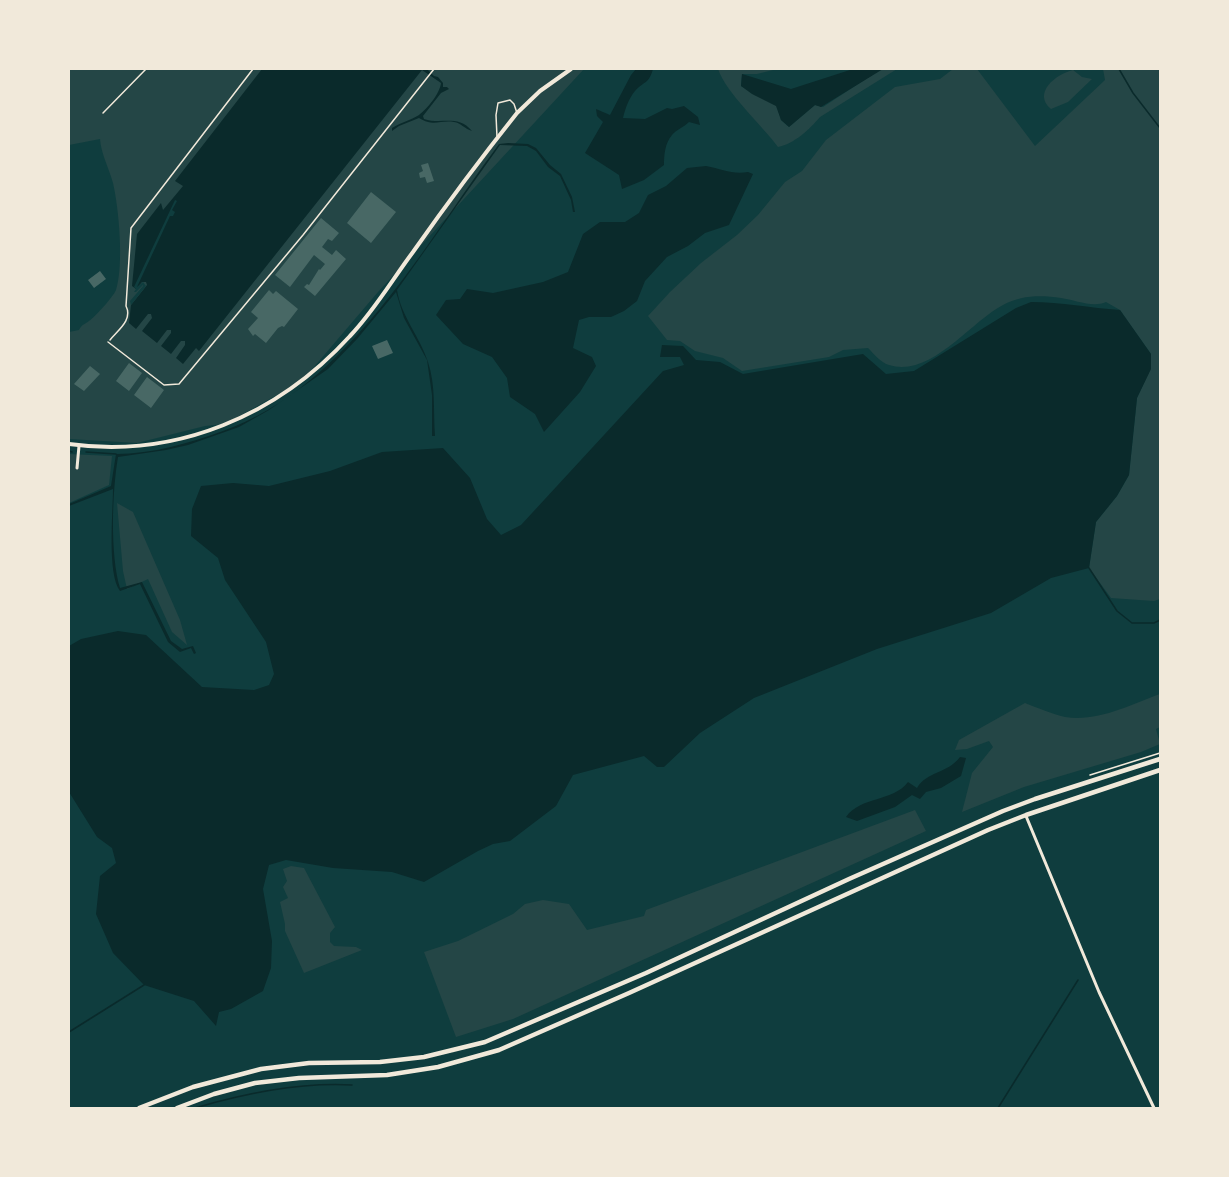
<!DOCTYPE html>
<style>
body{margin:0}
#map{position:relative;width:1229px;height:1177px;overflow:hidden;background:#0f3d3e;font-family:"Archivo Narrow",sans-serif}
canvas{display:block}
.frame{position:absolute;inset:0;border:70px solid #f1e9da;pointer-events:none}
</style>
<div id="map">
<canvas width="1229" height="1177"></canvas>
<div class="frame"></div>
</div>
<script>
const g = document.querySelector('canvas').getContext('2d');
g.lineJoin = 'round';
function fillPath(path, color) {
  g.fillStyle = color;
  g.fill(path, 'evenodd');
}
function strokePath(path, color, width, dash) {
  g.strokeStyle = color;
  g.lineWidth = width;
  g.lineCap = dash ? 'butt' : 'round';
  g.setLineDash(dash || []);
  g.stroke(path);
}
const green = new Path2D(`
 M69 69H584L378 292 302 381 225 424 205 426 137 443 69 439V332L79 330C82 324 84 325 89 321 96 316 113 297 116 290 124 265 119 209 113 183 109 168 101 154 100 139L69 145Z
 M718 69H806L773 70 757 74H742L741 86 777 106 781 120 789 127 815 105 823 107 881 69H897L820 117C810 129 794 144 778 147 762 125 726 93 718 69Z
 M953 69H977L1035 146 1105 80 1103 69H1160V599L1154 601 1111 598 1089 568 1096 522 1117 496 1129 475 1137 398 1151 368V354L1120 310 1106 302C1093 308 1075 300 1061 298 1041 295 1021 295 1003 305 970 322 931 378 889 365 881 363 874 354 868 348L843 350 829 357 742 371 723 358 695 351 680 341 667 340 648 316 670 292 701 263 737 235 758 215 785 182 802 171 826 140 895 87 940 79Z
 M1073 70 1082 77 1092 79 1068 102 1051 109C1032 93 1056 74 1073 70Z
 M69 454 112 456 109 485 69 503Z
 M117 503 133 512 180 620 187 645 172 632 148 579 127 589 123 571Z
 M1160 694V727L1156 729 1160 744 1141 752 1024 787 962 812 972 773 993 747 989 741 967 749 955 750 959 740 1025 703C1038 708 1052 714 1065 717 1098 722 1130 705 1160 694Z
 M915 810 926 831 513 1019 456 1037 424 952 458 941 513 914 525 904 543 900 569 904 587 930 644 916 646 910Z
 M291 866 304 868 335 927 330 933V942L334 946 356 947 362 950 304 973 285 931V924L280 902 288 898 283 887 287 881 283 869Z`);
const water = new Path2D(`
 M262 69H427L434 76 438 77 443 83V87H447L449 89 441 93 423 116 424 119C441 125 458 114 472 131 465 129 461 123 454 122 439 120 434 127 419 118L399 126 392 131V128C400 123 411 120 419 115 428 108 440 93 441 83L422 70 199 351 196 348 183 364 176 358 185 345V341H181L171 354 161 346 171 333V330H167L157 343 142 331 152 318 151 314H148L136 329 129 323 131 305 147 285 146 282H142L136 289 132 286 137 234 161 203 163 210 183 186 175 181Z
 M636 69H653C649 84 644 81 635 91 629 98 625 109 623 118L645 119 667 108 672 109 684 106 698 117 700 125 689 122C684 127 676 130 672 135 665 143 664 155 664 165L644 180 622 189 619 175 585 153 603 122 597 116 596 109 610 115 631 75Z
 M853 69H883L821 107 815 105 789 127 781 120 776 106 752 94 741 86 742 74 791 89Z
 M508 143 528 144 536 148 550 165 561 174 572 197 575 212H573L571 200 560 176 548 167 536 151 527 146 500 145 397 290C401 316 420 337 428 362 436 386 433 411 435 436H432V395L427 360 404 318 396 292 357 339 328 369 269 410 239 427 188 445 166 450 118 457C112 492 110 555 120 588L142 582 171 641 182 649 193 646 196 653 194 654 191 648 180 652 168 642 140 584 120 591C107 574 113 512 113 489L69 506V504L111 486 116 454C153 454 189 443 223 431 349 386 423 246 499 144Z
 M706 166C722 169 733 175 748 172L753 174 729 225 705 233 688 246 667 257 645 281 637 301 624 311 611 317H589L579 320 573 348 592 357 596 366 580 392 544 432 535 414 510 397 507 378 492 357 463 344 436 315 446 300 460 299 467 289 493 293 543 282 568 272 583 234 600 222H625L639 213 648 195 666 186 687 168Z
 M1031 302C1061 302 1090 308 1120 310L1151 354V369L1137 398 1129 475 1117 496 1096 522 1089 568 1051 578 991 613 877 649 754 698 700 733 664 767H657L644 756 573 775 556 806 510 841 493 844 478 851 424 882 392 872 333 868 286 860 269 865 263 889 272 941 271 968 263 991 231 1009 219 1012 216 1026 194 1001 144 985 113 953 96 914 100 876 116 863 112 848 97 837 69 792V646L81 639 118 631 146 635 202 687 254 690 269 685 274 674 266 642 225 580 218 558 191 536 192 509 201 486 233 483 269 486 330 471 382 452 443 448 470 478 487 519 501 535 521 525 663 371 684 365 680 357H660L662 345 683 346 696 360 720 362 743 374 863 354 886 374 914 371 1016 308Z
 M960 757 966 758 961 776 941 788 926 792 920 799 912 795 895 807 857 821 846 817C861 796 893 802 908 782L917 788C927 771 947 774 960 757Z`);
const pier = new Path2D(`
 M175 200 177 201 172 210 175 212 173 216H170L137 287 143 282 146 286 131 305 130 301 143 286V285L136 292H134L136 289 134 287Z`);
const stream = new Path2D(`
 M1119 69 1133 93 1160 128
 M69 451 72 452
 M86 452 116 454
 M1089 568 1117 611 1132 623H1154L1160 620
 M69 1032 144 985
 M195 1108C246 1093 299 1082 352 1085
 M998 1108 1078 980`);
const building = new Path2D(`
 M428 163 434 181 427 183 425 177 420 178 419 173 423 171 421 165Z
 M371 192 396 212 371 243 347 223Z
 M321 218 339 233 332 241 328 239 322 247 332 255 336 250 346 259 315 296 304 287 307 284 309 285 319 269 320 270 325 264 314 255 290 287 275 275Z
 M100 271 106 279 94 288 88 280Z
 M269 290 273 294 276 291 298 309 284 327 282 326 278 328 266 343 255 334 253 336 248 329 258 318 251 312Z
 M387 340 393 353 378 359 372 346Z
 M129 363 142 373 129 391 116 381Z
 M90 366 100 374 84 391 74 384Z
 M147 377 164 390 151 408 134 395Z`);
const path = new Path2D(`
 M110 340C118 330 133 320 126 306L131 228 253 69
 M1090 775 1160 753`);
const service = new Path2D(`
 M103 113 146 69
 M497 137 496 115 498 103 510 100 514 104 517 113
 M108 342 164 385 179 384 303 235 434 69`);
const minor = new Path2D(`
 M77 468 79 446
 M1026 816 1099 992 1154 1108`);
const tertiary = new Path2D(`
 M69 444C177 459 278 415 350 336 374 311 392 280 413 252 446 205 481 158 517 113L540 91 571 69`);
const trunk = new Path2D(`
 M139 1108 193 1087 261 1069 309 1063 380 1062 424 1057 485 1042 646 973 849 879 1003 811 1035 799 1160 759
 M177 1108 214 1094 255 1083 299 1078 387 1075 438 1067 499 1050 629 993 988 830 1026 815 1160 770`);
fillPath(green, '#244646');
fillPath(water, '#0a2a2b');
fillPath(pier, '#0f3d3e');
strokePath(stream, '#0a2a2b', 1.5);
fillPath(building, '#486865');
strokePath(path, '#f1e9da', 1.5);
strokePath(service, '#f1e9da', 1.5);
strokePath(minor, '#f1e9da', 3);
strokePath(tertiary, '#f1e9da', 4);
strokePath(trunk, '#f1e9da', 4.5);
</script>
